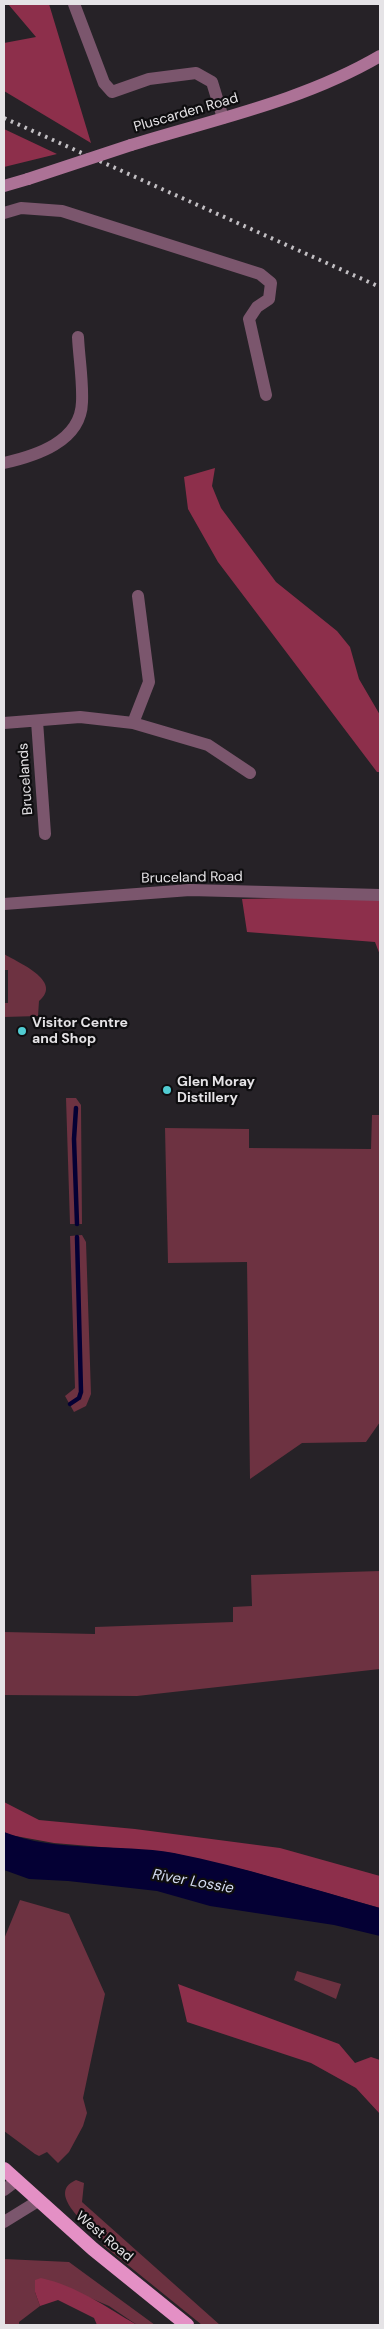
<!DOCTYPE html>
<style>
body{margin:0}
#map{position:relative;width:384px;height:2329px;overflow:hidden;background:#262227;font-family:"DM Sans",sans-serif}
canvas{display:block}
.frame{position:absolute;inset:0;border:5px solid #e5e3e6;pointer-events:none}
</style>
<div id="map">
<canvas width="384" height="2329"></canvas>
<div class="frame"></div>
</div>
<script>
const g = document.querySelector('canvas').getContext('2d');
g.lineJoin = 'round';
function fillPath(path, color) {
  g.fillStyle = color;
  g.fill(path, 'evenodd');
}
function strokePath(path, color, width, dash) {
  g.strokeStyle = color;
  g.lineWidth = width;
  g.lineCap = dash ? 'butt' : 'round';
  g.setLineDash(dash || []);
  g.stroke(path);
}
function write(font, color, halo, rows, align = 'center') {
  g.font = font + ' "DM Sans",sans-serif';
  g.lineWidth = 4.5;
  g.setLineDash([]);
  g.textBaseline = 'middle';
  g.strokeStyle = halo;
  g.fillStyle = color;
  for (const [text, x, y, turn = 0] of rows) {
    g.save();
    g.translate(x, y);
    g.rotate((+turn || 0) * Math.PI / 180);
    g.textAlign = isNaN(turn) ? turn : align;
    if (halo) g.strokeText(text, 0, 0);
    g.fillText(text, 0, 0);
    g.restore();
  }
}
const green = new Path2D(`
 M4 954C17 962 64 981 39 1001L38 1016 4 1017V1003H8V970H4Z
 M66 1098H76L81 1105 82 1224H70Z
 M372 1115H380V1422L366 1442 302 1443 250 1479 247 1262 168 1263 165 1128 249 1129V1148L371 1149Z
 M82 1235 86 1242 91 1394 86 1406 74 1412 65 1396 75 1388 70 1236Z
 M380 1571V1669L137 1696 4 1695V1632L95 1634V1627L233 1622V1607L252 1606 251 1575Z
 M20 1900 69 1914 105 1994 83 2098 87 2113 83 2126 69 2152 58 2163 47 2152 39 2156 35 2154 4 2131V1939Z
 M297 1971 341 1984 336 1999 294 1980Z
 M76 2180 84 2183 82 2202 220 2325H202L103 2245 106 2242C94 2231 43 2194 76 2180Z
 M4 2259 69 2262 155 2325H137L109 2306 88 2297 35 2292 40 2306 19 2322V2325H4Z`);
const forest = new Path2D(`
 M8 4H49L91 143 4 91V43L36 37Z
 M4 129 57 154 4 167Z
 M215 468 212 486 221 508 276 582 337 631 350 647 359 679 380 715V772H377L218 562 188 509 184 477Z
 M380 896V955L375 942 247 932 242 899Z
 M4 1802 39 1820 135 1829 280 1848 380 1876V1908L249 1871 172 1853 54 1843 10 1835 4 1832Z
 M178 1984 339 2044 355 2063 371 2057 380 2060V2114L356 2088 311 2063 187 2022Z
 M41 2278C77 2286 106 2307 137 2325H97L94 2318 58 2300 40 2306 35 2292V2280Z`);
const water = new Path2D(`
 M4 1832C57 1853 118 1843 174 1853 244 1867 312 1889 380 1908V1936L334 1925 210 1906 157 1891 68 1881 29 1879 4 1870Z`);
const stream = new Path2D(`
 M76 1108 74 1139 77 1224
 M70 1404 79 1398 81 1392 77 1237`);
const minor = new Path2D(`
 M74 4 104 83 112 92 149 79 196 73 212 82 223 118
 M4 213 21 208 62 211 260 274 271 283 269 299 257 307 249 319 266 395
 M4 463C35 456 81 442 82 402 83 380 79 358 78 337
 M37 721 45 834
 M4 723 80 717 133 723 208 745 250 773
 M133 723 149 682 138 596
 M4 904 190 890 380 895`);
const tertiary = new Path2D(`
 M4 2190 16 2181
 M4 2222 38 2201`);
const secondary = new Path2D(`
 M131 145C215 119 303 101 380 56
 M4 186 28 179`);
const trunk = new Path2D(`
 M4 2169 93 2249 187 2325`);
const rail = new Path2D(`
 M4 118 380 287`);
const secondaryBridge = new Path2D(`
 M28 179 131 145`);
const markers = [
 [22,1031,5,"#51ccd2"],
 [167,1090,5,"#51ccd2"]
];
const streetNames = [
 ["Pluscarden Road",186,113,-16],
 ["Brucelands",26,779,-94],
 ["Bruceland Road",192,878,-1],
 ["West Road",104,2237,40]
];
const poiNames = [
 ["Visitor Centre",32,1023],
 ["and Shop",32,1039],
 ["Glen Moray",177,1082],
 ["Distillery",177,1098]
];
const waterNames = [
 ["River Lossie",193,1882,10]
];
fillPath(green, '#6d3241');
fillPath(forest, '#8d2f4b');
fillPath(water, '#040034');
strokePath(stream, '#040034', 4.5);
strokePath(minor, '#7b566d', 12);
strokePath(tertiary, '#7b566d', 12);
strokePath(secondary, '#ac7296', 12);
strokePath(trunk, '#e490c5', 14);
strokePath(rail, '#c2bfc3', 4, [2.5, 5]);
strokePath(secondaryBridge, '#ac7296', 12);
for (const [x, y, r, color] of markers) {
  const dot = new Path2D();
  dot.arc(x, y, r, 0, 2 * Math.PI);
  g.fillStyle = color;
  g.fill(dot);
  strokePath(dot, '#0e0d0f', 2);
}
write('14px', '#e5e3e6', '#0e0d0f', streetNames);
write('bold 14px', '#e5e3e6', '#0e0d0f', poiNames, 'left');
write('italic 15px', '#d3dbf1', '#0e0d0f', waterNames);
</script>
